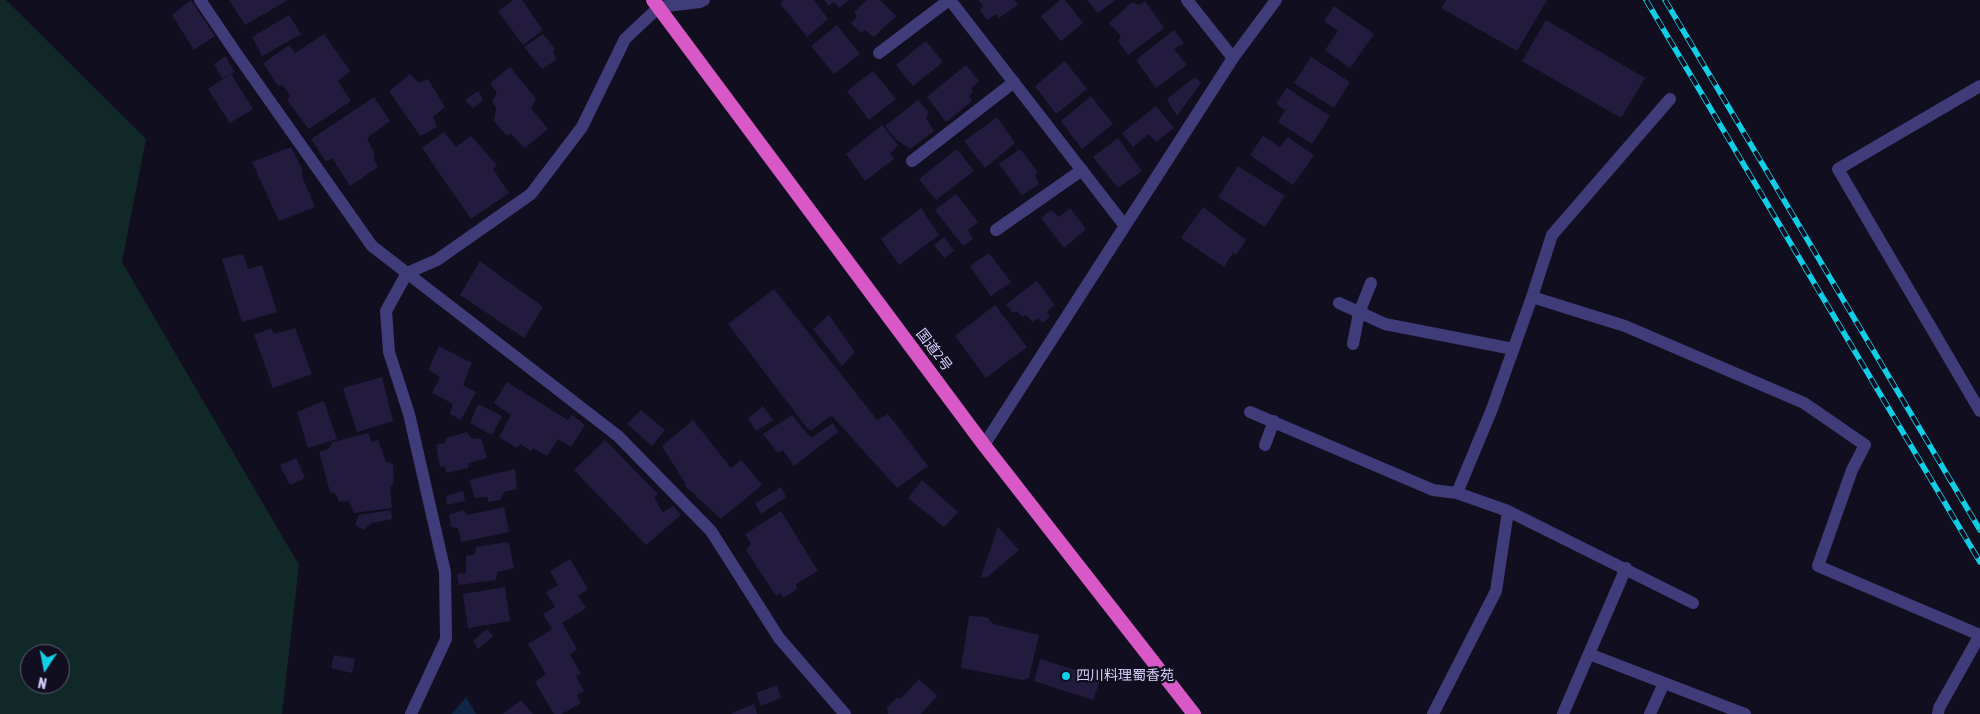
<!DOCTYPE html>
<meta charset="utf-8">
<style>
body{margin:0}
#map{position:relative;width:1980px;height:714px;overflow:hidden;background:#110e1f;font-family:"Asap Condensed",sans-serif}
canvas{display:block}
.north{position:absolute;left:20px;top:644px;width:50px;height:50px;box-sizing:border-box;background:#110e1f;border:1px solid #5f5b77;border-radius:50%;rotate:191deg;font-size:14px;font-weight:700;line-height:20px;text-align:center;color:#d5cffb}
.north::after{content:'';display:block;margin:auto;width:18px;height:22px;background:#11cde6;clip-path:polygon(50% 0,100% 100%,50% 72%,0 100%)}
</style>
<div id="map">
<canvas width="1980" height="714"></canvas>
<div class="north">N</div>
</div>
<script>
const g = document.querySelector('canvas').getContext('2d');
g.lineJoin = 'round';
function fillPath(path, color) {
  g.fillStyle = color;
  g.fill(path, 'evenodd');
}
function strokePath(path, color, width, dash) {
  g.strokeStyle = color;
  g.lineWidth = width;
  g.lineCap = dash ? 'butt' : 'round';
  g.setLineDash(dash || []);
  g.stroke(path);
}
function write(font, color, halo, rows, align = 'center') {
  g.font = font + ' "Asap Condensed","Noto Sans JP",sans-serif';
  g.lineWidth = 4.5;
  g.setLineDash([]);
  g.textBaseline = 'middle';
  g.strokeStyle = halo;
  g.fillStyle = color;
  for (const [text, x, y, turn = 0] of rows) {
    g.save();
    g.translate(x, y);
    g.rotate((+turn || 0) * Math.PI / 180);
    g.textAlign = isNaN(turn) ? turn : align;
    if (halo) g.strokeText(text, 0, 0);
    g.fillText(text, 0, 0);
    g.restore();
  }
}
const green = new Path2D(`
 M0 0H6L146 139 122 262 299 565 282 714H0ZM30 654H60V684H30Z`);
const water = new Path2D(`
 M466 697 476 714H452Z`);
const building = new Path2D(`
 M191 0 215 36 194 50 172 15Z
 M229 0H288L245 25Z
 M513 0H522L543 30 523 45 498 11Z
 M784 0H814L828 19 807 37 780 3Z
 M824 0H849L840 8 834 2 829 6Z
 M867 0H880L896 16 874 37 865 30 861 33 851 23 857 17 854 12Z
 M978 0H1014L1018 5 999 18 996 14 987 20 980 10 983 6Z
 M1060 0H1065L1083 23 1061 41 1041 16Z
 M1087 0H1115L1098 13Z
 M1446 0H1547L1517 51 1441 8Z
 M1145 1 1164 28 1128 55 1118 41 1121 36 1109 23 1132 2 1138 5Z
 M1334 6 1374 34 1350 68 1325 50 1338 31 1324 21Z
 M289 15 301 34 262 56 252 37Z
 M1546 20 1645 78 1621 118 1522 61Z
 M837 25 860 54 834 74 811 46Z
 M1174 30 1184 43 1174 49 1187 65 1156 88 1136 60Z
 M324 34 350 71 338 81 351 101 309 129 287 100 290 96 283 85 278 86 263 63 289 45 295 53Z
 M543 34 555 49 553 51 556 60 542 69 524 47Z
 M926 41 943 62 913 86 896 65Z
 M225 56 235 72 222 78 214 64Z
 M1311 57 1350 82 1334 108 1294 83Z
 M1065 61 1087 89 1056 114 1035 86Z
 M966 65 979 81 971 88 973 92 969 96 972 101 946 122 927 97Z
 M510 67 536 99 531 108 548 129 525 148 511 134 507 136 494 121 496 108 492 101 497 93 490 83Z
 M873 71 896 99 869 120 847 91Z
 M231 74 253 109 230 123 208 89Z
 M410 74 419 83 428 79 445 107 433 117 437 127 420 136 389 91Z
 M1195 77 1201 83 1177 116 1167 99Z
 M1287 88 1330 116 1312 144 1278 122 1285 110 1276 104Z
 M478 91 483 100 473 108 465 100Z
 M1091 96 1113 124 1082 149 1061 121Z
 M374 97 390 121 367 138 375 155 373 158 378 167 350 186 332 158 326 162 311 139Z
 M918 100 929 113 926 118 934 131 910 149 898 141 885 126Z
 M1156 106 1174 128 1156 142 1149 134 1133 147 1122 133Z
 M997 117 1015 143 985 168 964 141Z
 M882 125 898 145 890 154 894 159 865 181 846 154Z
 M444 132 456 147 471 136 497 165 493 169 509 193 471 219 422 148Z
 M1263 136 1280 147 1288 137 1314 155 1293 185 1250 155Z
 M1118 138 1142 171 1118 188 1093 157Z
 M291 147 303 171 301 174 315 207 279 221 252 162Z
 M957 149 974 171 936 200 919 179Z
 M1020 149 1038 172 1035 175 1039 184 1022 195 999 164Z
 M1238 166 1285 196 1265 227 1218 197Z
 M956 194 978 222 968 230 973 239 963 246 935 210Z
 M1203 207 1246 240 1236 255 1233 253 1224 267 1181 238Z
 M921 208 939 235 899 265 881 239Z
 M1070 208 1086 229 1064 248 1041 218 1051 210 1059 217Z
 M944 237 954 251 944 258 934 245Z
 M989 253 1011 282 991 296 970 266Z
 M243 254 248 269 262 265 277 312 242 322 222 259Z
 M480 261 543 307 524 338 460 295Z
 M1037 281 1055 305 1047 312 1050 317 1043 323 1038 318 1033 322 1026 315 1022 317 1017 311 1013 313 1006 304Z
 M774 289 877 420 888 414 928 466 897 488 833 417 830 416 811 431 807 428 728 324Z
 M995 305 1027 347 986 378 955 336Z
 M829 315 855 352 842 366 813 329Z
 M271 328 274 334 295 328 312 374 273 388 254 335Z
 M439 346 472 363 463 385 476 392 461 420 450 414 453 404 432 393 440 377 428 370Z
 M382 377 393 421 357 432 343 388Z
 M507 382 568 420 572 415 585 425 571 447 558 439 547 456 533 448 531 451 520 444 517 448 499 437 511 415 494 403Z
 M324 401 337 439 308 448 297 412Z
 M478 404 502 416 492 435 470 423Z
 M763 406 773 420 756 431 748 418Z
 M641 410 665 430 652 446 627 424Z
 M792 415 811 438 833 423 838 432 794 466 783 450 778 453 763 434Z
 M693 420 731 468 741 460 762 485 721 519 685 486V483L662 446Z
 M467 432 472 439 481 438 487 458 469 463 468 468 446 473 445 466 440 467 436 445 445 443 446 438Z
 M368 433 372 442 378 440 386 462 393 464 394 482 390 487 392 508 354 513 349 501 339 502 336 494 330 492 319 452 328 449 333 442Z
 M605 440 658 494 654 498 663 512 673 506 681 515 646 545 574 470Z
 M296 458 305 478 290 485 280 465Z
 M515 469 517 489 504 492 500 500 488 502V497L475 498 469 480Z
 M922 480 958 512 944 527 908 498Z
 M781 487 786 497 761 514 755 503Z
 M463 491 465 501 447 505 446 496Z
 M504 507 509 532 461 542 458 528 451 527 449 515 463 510 468 515Z
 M391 510 392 519 372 523 363 530 355 524 359 515Z
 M781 511 818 571 796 584 797 589 783 598 780 593 776 596 746 550 751 544 745 534Z
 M998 527 1019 550 986 578 981 577Z
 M507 542 509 544 514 568 497 572 496 580 459 585 457 574 466 573V556L475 554 476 547Z
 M570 559 588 589 578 596 586 608 562 623 577 649 570 654 581 674 576 676 584 691 577 695 581 703 562 714H554L535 682 546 674 528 644 552 629 543 614 555 607 546 592 558 585 550 571Z
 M505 587 510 621 468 628 463 594Z
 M969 616 987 617 993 624 1039 635 1029 678 1023 680 961 668Z
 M487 629 493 636 478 649 473 641Z
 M334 655 355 659 352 673 331 668Z
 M1040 659 1101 678 1093 700 1034 681Z
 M919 679 937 696 921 714H888L887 707 897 698H901Z
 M777 685 781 698 761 706 756 693Z
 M521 700 533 714H503Z
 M754 704 757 714H730Z`);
const minor = new Path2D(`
 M200 0 236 53 372 246 618 436 711 531 779 638 845 714
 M950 0 1125 226
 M1187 0 1233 58
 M879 53 949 0
 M912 161 1014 82
 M996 230 1082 170
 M1532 297 1625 326 1804 403 1865 445 1852 470 1818 566 1980 635 1939 708 1938 714
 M1339 303 1385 324 1513 349 1516 342
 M1353 344 1359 313 1371 283
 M1250 412 1433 490 1457 493 1508 511 1693 603
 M984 445 1233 58 1276 0
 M1265 445 1274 421
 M1457 493 1492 409 1532 297 1552 235 1670 99
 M1589 654 1745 714
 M411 714 446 639 445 572 409 414 389 352 386 311 407 273 437 260 531 194 582 127 625 39 659 7 700 2 704 0
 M1433 714 1496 591 1508 511
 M1563 714 1626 568
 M1650 714 1664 683`);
const tertiary = new Path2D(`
 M1980 86 1838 169 1980 411`);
const trunk = new Path2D(`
 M653 0 984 445 1194 714`);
const rail = new Path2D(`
 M1646 0 1980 562
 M1665 0 1980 530`);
const markers = [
 [1066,676,5,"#11cde6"]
];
const streetNames = [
 ["国道2号",934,350,53]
];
const poiNames = [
 ["四川料理蜀香苑",1076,676]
];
fillPath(green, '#112828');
fillPath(water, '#112544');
fillPath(building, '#231b3e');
strokePath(minor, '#403c7a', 12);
strokePath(tertiary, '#403c7a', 12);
strokePath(trunk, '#d858c8', 14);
strokePath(rail, '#11cde6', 5.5);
strokePath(rail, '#110e1f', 4, [11]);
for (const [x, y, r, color] of markers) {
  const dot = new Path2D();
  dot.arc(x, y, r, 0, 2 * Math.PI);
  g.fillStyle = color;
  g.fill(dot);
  strokePath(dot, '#110e1f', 2);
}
write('14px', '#d5cffb', '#110e1f', streetNames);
write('14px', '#d5cffb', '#110e1f', poiNames, 'left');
</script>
